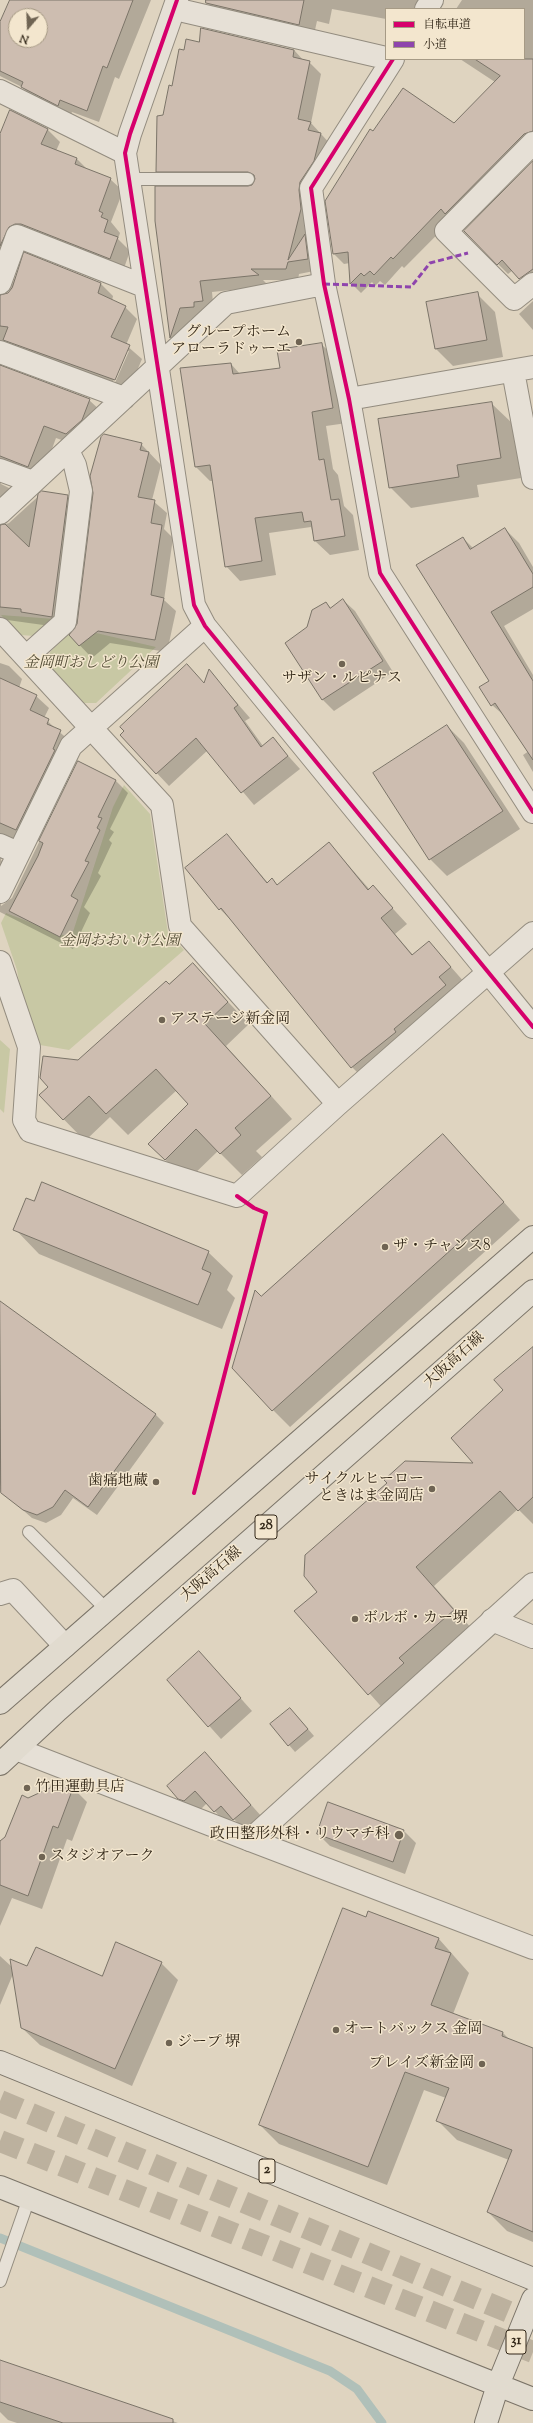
<!DOCTYPE html>
<meta charset="utf-8">
<style>
body{margin:0}
#map{position:relative;width:533px;height:2423px;overflow:hidden;background:#dfd4c0;font-family:"Sorts Mill Goudy","Noto Serif JP",serif}
canvas{display:block}
.legend{position:absolute;left:385px;top:8px;width:140px;height:52px;box-sizing:border-box;background:#f3e6ce;border:1px solid #a69a85;margin:0;padding:5px 7px;list-style:none;font-size:12px;color:#322718}
.legend li{display:flex;align-items:center;gap:8px;height:20px}
.legend b{width:20px;border:1px solid #a69a85}
.north{position:absolute;left:8px;top:8px;width:40px;height:40px;box-sizing:border-box;background:#f3e6ce;border:1px solid #a69a85;border-radius:50%;rotate:199deg;font-size:11px;font-weight:700;line-height:16px;text-align:center;color:#322718}
.north::after{content:'';display:block;margin:auto;width:14px;height:18px;background:#6f6453;clip-path:polygon(50% 0,100% 100%,50% 72%,0 100%)}
</style>
<div id="map">
<canvas width="533" height="2423"></canvas>
<ul class="legend">
<li><b style="height:5px;background:#d6006c"></b>自転車道</li>
<li><b style="height:5px;background:#8e44ad"></b>小道</li>
</ul>
<div class="north">N</div>
</div>
<script>
const g = document.querySelector('canvas').getContext('2d');
g.lineJoin = 'round';
function fillPath(path, color) {
  g.fillStyle = color;
  g.fill(path, 'evenodd');
}
function strokePath(path, color, width, dash) {
  g.strokeStyle = color;
  g.lineWidth = width;
  g.lineCap = dash ? 'butt' : 'round';
  g.setLineDash(dash || []);
  g.stroke(path);
}
function write(font, color, halo, rows, align = 'center') {
  g.font = font + ' "Sorts Mill Goudy","Noto Serif JP",serif';
  g.lineWidth = 3;
  g.setLineDash([]);
  g.textBaseline = 'middle';
  g.strokeStyle = halo;
  g.fillStyle = color;
  for (const [text, x, y, turn = 0] of rows) {
    g.save();
    g.translate(x, y);
    g.rotate((+turn || 0) * Math.PI / 180);
    g.textAlign = isNaN(turn) ? turn : align;
    if (halo) g.strokeText(text, 0, 0);
    g.fillText(text, 0, 0);
    g.restore();
  }
}
const green = new Path2D(`
 M1 615 55 619 35 636 20 635Z
 M75 628 156 647 96 703H83L49 667 50 652Z
 M124 785 150 814 168 933 184 950 69 1050 40 1045 20 988 17 970 1 923 6 913 71 938 113 807Z
 M0 1040 10 1049 4 1113 0 1109Z`);
const shadow = new Path2D(`
 M11 0H151L119 79 115 77 99 122 72 112 70 117 34 99 22 87 0 76V23ZM16 16H40V40H16Z
 M207 0H426L425 9H386V19L332 9 329 24 317 21 313 39 221 17 207 3Z
 M462 0H533V138L404 268 402 266 385 285 380 281 375 286 372 282 361 293 351 283 350 263 344 264 334 254 326 201 373 132 454 124 495 82 460 59H524V9H456Z
 M199 43 294 50 304 61 309 62 321 74 311 123 332 146 312 194 319 270 299 274 298 280H263L269 286 212 292 214 313 205 318 191 319 182 348 171 338 156 221 253 186 255 183H168L157 171 164 116 184 51Z
 M47 129 60 142 56 151 77 159 89 171 110 179 123 191 111 222 120 233 118 239 130 251 123 271 27 236 0 292 1 295 8 294 25 254 101 284 113 296 112 301 125 307 137 319 126 345 142 359 128 392 0 361 1 367 89 400 102 412 79 446 56 438 41 479H0L1 484 9 488 21 500 0 522V526L9 523 43 492 67 496 80 509 65 628 0 619V136ZM126 351H129L114 385 112 384Z
 M533 161V287L531 289 513 270 508 274 465 231Z
 M478 295 495 312 503 357 453 366 436 349Z
 M533 301V330L519 314Z
 M321 344 336 358 347 423 326 426 333 469 338 475 344 506 353 515 359 550 330 555 315 541 311 527 269 533 276 575 240 581 226 566 213 481H210L196 467 182 369 231 364 240 374 281 369Z
 M491 403 512 423 521 478 477 485 479 497 411 508 390 487Z
 M141 444 161 465 152 500 167 513 164 529 173 538 164 600 176 611 167 652 110 643 92 658 70 635 78 624Z
 M505 529 519 543 533 567V609L504 626 533 675V772L523 755 529 751 507 718 492 705 490 681 463 538 473 548Z
 M343 600 355 611 393 672 334 711 323 700 286 644 308 628 326 603 331 608Z
 M0 663 9 666 22 679 19 688 36 696 49 708 44 718 73 744 25 849 1 853V860L14 873 1 900V906L12 898 78 762 116 781 128 793 110 829 114 832 109 840 112 843 98 873 101 876 84 907 90 913 73 949 0 912Z
 M209 671 250 718 245 721 263 746 273 739 300 769 254 805 208 750 169 786 121 735 205 684Z
 M447 726 464 743 520 829 447 876 430 859Z
 M227 835 268 883 272 880 278 886 329 843 370 890 373 887 407 924 395 934 413 955 429 942 465 983 367 1082 352 1067 235 924 220 909Z
 M192 964 249 1024 226 1046 292 1119 256 1151 262 1157 242 1175 218 1151 187 1181 149 1144 189 1104 177 1090 128 1135 110 1117 85 1141 40 1095Z
 M443 1135 520 1220 290 1427 273 1410 262 1298Z
 M15 1229 208 1252 233 1276 227 1290 235 1298 222 1329 39 1254Z
 M0 1302 156 1415 164 1423 97 1515 73 1498 61 1515 46 1523 32 1518 2 1492 0 1483Z
 M533 1348V1524L518 1509 434 1586 472 1629 387 1713 296 1611 476 1464 504 1390Z
 M211 1665 252 1711 221 1739 168 1680Z
 M296 1715 314 1736 295 1752 271 1724Z
 M205 1753 262 1817 246 1832 233 1818 227 1824 207 1803 197 1813 191 1811 179 1798Z
 M73 1788 87 1802 72 1841 67 1839 42 1909 12 1898 0 1926V1842L5 1837 28 1799Z
 M329 1803 404 1831 416 1843 405 1874 330 1846 318 1834Z
 M366 1918 439 1939 469 1973 453 2014 503 2033 511 2041 533 2049V2242L507 2231 488 2212 509 2160 457 2140 438 2121 446 2098 424 2090 387 2185 279 2144 260 2125Z
 M0 1956 12 1967 102 1977 161 1963 178 1980 132 2086 40 2045 22 2028 13 1974 0 2005Z
 M0 2361 178 2423H17L8 2420 0 2412Z`);
const stream = new Path2D(`
 M0 2238 330 2371 357 2389 382 2423`);
const building = new Path2D(`
 M10 0H133L107 68 103 66 87 111 60 100 58 106 21 87 23 82 0 71V22ZM16 16H40V40H16Z
 M206 0H304L299 25 206 3Z
 M201 28 294 50 293 57 310 61 298 119 311 122 308 130 321 133 314 161 300 182 299 190 301 209 288 260 305 234 308 259 288 262 286 269H251L259 275 200 281 203 301 194 302V307L180 308 170 338 155 221V186H248L252 185 255 179 254 175 248 172H156L157 116 163 115 169 85 172 86 179 49 184 50 186 39 199 42Z
 M475 59H533V131L524 134 445 214 441 209 393 259 391 257 374 275 370 271 364 276 361 273 350 284 348 252 333 254 325 201 370 129 373 131 403 88 454 123 500 76Z
 M10 110 48 129 41 144 77 158 75 164 111 178 99 211 103 213 101 217 108 220 104 232 118 237 110 259 21 224H15L9 227 0 246V134Z
 M533 161V269L519 279 502 260 497 265 464 231Z
 M24 252 101 283 98 293 126 306 111 337 130 345 115 380 3 340 8 327 0 326V295L8 293 12 288Z
 M478 292 487 340 435 349 426 302Z
 M322 343 333 408 312 412 319 460 324 459 331 500 339 499 345 536 314 541 311 521 304 522 302 512 255 518 262 561 225 567 210 465 195 467 180 368 231 363 233 374 280 368 277 350Z
 M0 365 90 399 82 420 66 434 44 426 28 467 0 456Z
 M492 402 501 458 457 465 459 477 389 488 378 419Z
 M104 434 142 443 140 450 149 452 138 497 155 500 151 523 162 525 151 595 164 598 155 640 98 631 79 646 69 635 77 624 93 493 90 476 101 437Z
 M42 491 68 495 52 617 21 612V609L0 607V525L5 524 29 547 38 494Z
 M505 528 533 574V587L491 612 533 681V760L495 703 491 706 479 687 489 681 416 565 463 537 470 549Z
 M343 599 383 661 322 700 285 643 307 627 312 610 326 602 330 608Z
 M187 664 204 683 209 669 238 705 234 708 261 747 273 737 288 756 241 793 196 738 156 774 120 735 124 731 120 727Z
 M0 678 37 695 30 710 49 719 47 724 61 730 53 749 55 750 16 830 0 823Z
 M447 725 503 811 429 860 373 773Z
 M78 761 116 780 98 817 102 818 97 828 100 830 85 861 89 862 71 896 78 900 60 937 9 911 38 856 43 843 39 841Z
 M227 834 267 883 272 878 277 885 329 842 368 890 373 885 393 908 381 918 412 955 429 941 451 967 439 977 446 985 394 1029 396 1032 351 1068 221 908 219 910 185 868Z
 M193 963 228 1002 205 1024 271 1096 235 1128 241 1135 220 1154 196 1129 165 1160 148 1144 188 1104 156 1069 106 1114 89 1096 63 1120 39 1095 48 1087 40 1078 43 1056 78 1060 166 981 169 984Z
 M443 1134 504 1202 272 1411 232 1368 255 1290 261 1296Z
 M42 1182 209 1251 202 1269 211 1273 198 1305 13 1230 26 1198 34 1201Z
 M0 1301 156 1414 88 1507 65 1490 53 1507 37 1515 23 1510 1 1493Z
 M533 1347V1497L518 1511 500 1491 416 1567 454 1610 399 1658 404 1663 368 1695 294 1611 317 1592 304 1576 305 1555 387 1483 384 1480 405 1461 473 1463 451 1438 503 1390 494 1380Z
 M199 1651 241 1698 208 1727 167 1680Z
 M290 1708 308 1729 288 1746 270 1724Z
 M205 1752 251 1805 233 1820 221 1806 214 1812 195 1791 184 1801 178 1799 167 1786Z
 M53 1780 73 1788 58 1828 53 1826 28 1896 0 1885V1841L5 1837 22 1795 28 1798 50 1788Z
 M328 1802 404 1830 393 1862 317 1834Z
 M343 1908 366 1917 368 1911 439 1938 435 1948 451 1953 431 2005 503 2032 502 2036 533 2048V2232L487 2212 512 2150 436 2121 449 2088 405 2072 368 2167 259 2125Z
 M116 1942 162 1962 115 2069 21 2028 10 1959 27 1966 36 1947 102 1976Z
 M0 2360 173 2419V2423H63L0 2402Z`);
const primaryTunnel = new Path2D(`
 M0 2101 533 2322
 M0 2141 533 2352`);
const service = new Path2D(`
 M129 179H248
 M29 1532 107 1610
 M0 2281 29 2198`);
const minor = new Path2D(`
 M177 0 130 134 125 153 194 605 205 626 533 1027
 M175 9 386 58
 M426 9 432 0
 M393 59 311 188 324 284 349 399 380 573 533 812
 M0 91 125 153
 M533 143 446 231 514 299 533 284
 M0 283 17 236 144 286
 M0 352 124 398
 M513 371 533 478
 M349 399 533 367
 M0 470 33 482
 M0 513 226 303 324 284
 M0 629 162 805 180 926 338 1104
 M26 657 65 622 81 491 75 465 68 451
 M0 845 18 853
 M0 892 71 746 205 626
 M0 962 29 1047 24 1120 30 1131 237 1196 338 1104 533 933
 M0 1594 13 1590 65 1646
 M492 1620 533 1637
 M16 1749 250 1840`);
const tertiary = new Path2D(`
 M533 1584 250 1840 533 1948`);
const primary = new Path2D(`
 M0 1703 533 1237
 M0 1764 58 1710 533 1291
 M0 2062 533 2279
 M0 2187 533 2399
 M486 2423 498 2385 533 2299`);
const quiet = new Path2D(`
 M324 284 411 287 430 263 468 253`);
const cycleway = new Path2D(`
 M177 0 130 134 125 153 194 605 205 626 533 1027
 M393 59 311 188 324 284 349 399 380 573 533 812
 M194 1493 266 1213 254 1208 237 1196`);
const markers = [
 [299,342,4,"#6f6453"],
 [342,664,4,"#6f6453"],
 [162,1020,4,"#6f6453"],
 [385,1247,4,"#6f6453"],
 [156,1482,4,"#6f6453"],
 [432,1489,4,"#6f6453"],
 [355,1619,4,"#6f6453"],
 [27,1788,4,"#6f6453"],
 [399,1835,5,"#6f6453"],
 [42,1857,4,"#6f6453"],
 [336,2030,4,"#6f6453"],
 [169,2043,4,"#6f6453"],
 [482,2064,4,"#6f6453"]
];
const shields = [
 [266,1527,22],
 [267,2171,16],
 [516,2342,20]
];
const shieldNames = [
 ["28",266,1527],
 ["2",267,2171],
 ["31",516,2342]
];
const poiNames = [
 ["グループホーム",291,333,"right"],
 ["アローラドゥーエ",291,350,"right"],
 ["サザン・ルピナス",342,679,"center"],
 ["アステージ新金岡",170,1020],
 ["ザ・チャンス8",393,1247],
 ["サイクルヒーロー",424,1480,"right"],
 ["ときはま金岡店",424,1497,"right"],
 ["歯痛地蔵",148,1482,"right"],
 ["ボルボ・カー堺",363,1619],
 ["竹田運動具店",35,1788],
 ["政田整形外科・リウマチ科",390,1835,"right"],
 ["スタジオアーク",50,1857],
 ["オートバックス 金岡",344,2030],
 ["ジープ 堺",177,2043],
 ["プレイズ新金岡",474,2064,"right"]
];
const parkNames = [
 ["金岡町おしどり公園",91,664],
 ["金岡おおいけ公園",120,942]
];
const streetNames = [
 ["大阪高石線",455,1361,-42],
 ["大阪高石線",212,1575,-41]
];
fillPath(green, '#c8c8a4');
fillPath(shadow, '#0003');
strokePath(stream, '#b0c0b9', 9);
fillPath(building, '#cdbdb0');
strokePath(building, '#7b7468', 1);
strokePath(primaryTunnel, '#bcb19e', 22, [22, 11]);
strokePath(service, '#938c7f', 14);
strokePath(minor, '#938c7f', 24);
strokePath(tertiary, '#938c7f', 24);
strokePath(primary, '#7b7468', 24);
strokePath(service, '#e6e0d6', 12);
strokePath(minor, '#e6e0d6', 22);
strokePath(tertiary, '#e6e0d6', 22);
strokePath(primary, '#e1dbcf', 22);
strokePath(quiet, '#8e44ad', 3, [6, 3]);
strokePath(cycleway, '#d6006c', 4);
for (const [x, y, r, color] of markers) {
  const dot = new Path2D();
  dot.arc(x, y, r, 0, 2 * Math.PI);
  g.fillStyle = color;
  g.fill(dot);
  strokePath(dot, '#f3e6ce', 1.5);
}
for (const [x, y, w] of shields) {
  const box = new Path2D();
  box.roundRect(x - w / 2, y - 12, w, 24, 3);
  g.fillStyle = '#f3e6ce';
  g.fill(box);
  strokePath(box, '#322718', 1);
}
write('bold 14px', '#322718', null, shieldNames);
write('15px', '#322718', '#f3e6ce', poiNames, 'left');
write('italic 15px', '#534d36', '#f3e6ce', parkNames);
write('15px', '#322718', '#f3e6ce', streetNames);
</script>
